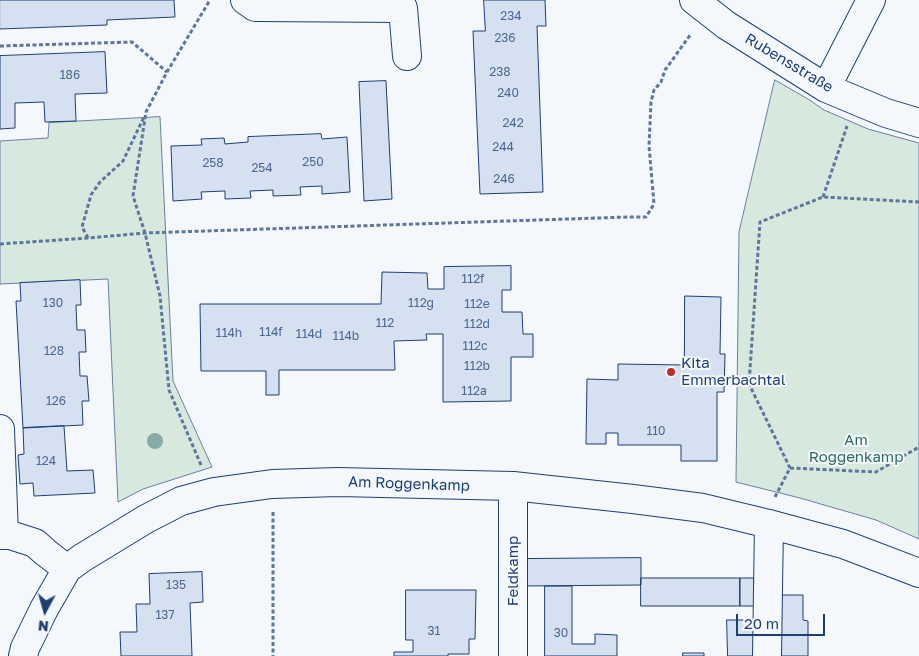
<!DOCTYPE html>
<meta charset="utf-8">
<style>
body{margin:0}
#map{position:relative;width:919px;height:656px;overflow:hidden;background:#f4f7fb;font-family:"Golos Text",sans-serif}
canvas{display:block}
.north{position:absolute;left:20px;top:586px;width:50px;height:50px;-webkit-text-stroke:4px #f4f7fb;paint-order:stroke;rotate:186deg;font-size:14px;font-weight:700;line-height:20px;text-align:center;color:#1d3f73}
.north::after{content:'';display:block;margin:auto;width:18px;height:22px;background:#1d3f73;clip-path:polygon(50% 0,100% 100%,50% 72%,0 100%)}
.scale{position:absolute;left:736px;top:614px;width:89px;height:22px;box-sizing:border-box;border:2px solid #1d3f73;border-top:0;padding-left:6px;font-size:15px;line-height:18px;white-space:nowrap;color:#1d3f73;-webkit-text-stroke:4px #f4f7fb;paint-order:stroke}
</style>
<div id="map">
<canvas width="919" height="656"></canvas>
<div class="north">N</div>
<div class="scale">20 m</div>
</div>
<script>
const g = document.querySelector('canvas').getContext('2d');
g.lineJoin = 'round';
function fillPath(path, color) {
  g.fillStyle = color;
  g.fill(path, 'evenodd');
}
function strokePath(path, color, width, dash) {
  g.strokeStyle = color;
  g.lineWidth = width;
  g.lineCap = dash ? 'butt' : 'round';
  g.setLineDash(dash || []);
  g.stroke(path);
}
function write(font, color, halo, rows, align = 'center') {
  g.font = font + ' "Golos Text",sans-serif';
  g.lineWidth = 4;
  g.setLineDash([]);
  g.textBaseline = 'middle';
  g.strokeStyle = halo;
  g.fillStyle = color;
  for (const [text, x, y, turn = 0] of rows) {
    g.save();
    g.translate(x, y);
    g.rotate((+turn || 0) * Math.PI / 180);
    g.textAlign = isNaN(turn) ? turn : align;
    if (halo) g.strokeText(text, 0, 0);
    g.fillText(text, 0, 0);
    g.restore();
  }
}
const green = new Path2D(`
 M775 80 808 99 824 110 868 129 919 143V539L876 520 800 498 736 482 739 232Z
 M160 117 173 381 212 467 143 489 118 502 108 279 0 284V141L48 138 49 123Z`);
const building = new Path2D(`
 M0 0H174L175 17 107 20V25L0 29Z
 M484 0H545L546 26H537L543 192 480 194 473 31H485Z
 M105 52 107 93 75 94 76 121 45 122 44 102 15 103V128L0 129V56Z
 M386 81 392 199 364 201 359 82Z
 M321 134 322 139 347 137 350 192 322 194V186L300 187 301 195 273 196V190L250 191 251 198 225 199V191L201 192 202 199 173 201 171 146 202 145 201 139 224 138 225 144 248 142V137Z
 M511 266V290H502V312H522L523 334H533V357H511V401L443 402V334H426L427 340 394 341 395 370H279V395H266V371H201L200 304H381L382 272 427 273 428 289H444V267Z
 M80 280 81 305H76L77 330H85L86 352H79L80 376H87L89 401H82L83 425 23 428 16 301H21L20 283Z
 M685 296 721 297 720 354H725L724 392H717V461H681V445H618V433H606V444H586L587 379 618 380V364L684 365Z
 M64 426 67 471 93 470 95 493 34 496 33 483 20 484 18 455 24 454 23 428Z
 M641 558V585L522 586V559Z
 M202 572 203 602 190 603 192 656H121L120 632H137L136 604H150L149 574Z
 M641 578H740V606H641Z
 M740 578H754V606H740Z
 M545 586H572V644H595V634L617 635V656H545Z
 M406 590H476L475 639H469V654H448V656H394V652H413V640H406Z
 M781 595H803V620L808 621V656H781Z
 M727 620H754V656H728Z
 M683 653H704V656H683Z`);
const path = new Path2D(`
 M0 46 132 42 167 72
 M823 197 847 126
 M88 238 82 227 91 195 100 182 123 161 144 117
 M0 244 88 238 145 233 628 217H646L654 204 649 146 651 102 654 90 661 82 665 70 691 34
 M201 465 169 390 160 296 145 233 133 196 146 112 167 72 210 0
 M790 468 876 472 919 447
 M775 497 790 468 749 384 760 222 823 197 919 202
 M273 512V656`);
const minor = new Path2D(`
 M245 0 255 7 403 8 407 56
 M694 0 726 25 826 88 886 113 919 123
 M826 88 871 0
 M0 429 4 535
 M513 486V656
 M0 535H10L35 543 45 552 67 569
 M23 656 25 648 44 609 67 569 82 558 146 519 181 501 214 492 272 484 338 482 513 486 633 499 703 508 769 524 843 544 919 573
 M767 656 769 524`);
const trees = [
 [155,441]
];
const markers = [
 [671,372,5,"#c62828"]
];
const numberNames = [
 ["234",511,16],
 ["236",505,38],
 ["238",500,72],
 ["186",70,75],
 ["240",508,93],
 ["242",513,123],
 ["244",503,147],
 ["250",313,162],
 ["258",213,163],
 ["254",262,168],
 ["246",504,179],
 ["112f",473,279],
 ["130",53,303],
 ["112g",421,303],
 ["112e",477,304],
 ["112",385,323],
 ["112d",477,324],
 ["114f",271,332],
 ["114h",229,333],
 ["114d",309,334],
 ["114b",346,336],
 ["112c",475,346],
 ["128",54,351],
 ["112b",477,366],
 ["112a",474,391],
 ["126",56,401],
 ["110",656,431],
 ["124",46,461],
 ["135",176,585],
 ["137",165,615],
 ["31",434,631],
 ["30",561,633]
];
const streetNames = [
 ["Rubensstraße",789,63,31],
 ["Am Roggenkamp",409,484,2],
 ["Feldkamp",513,571,-90]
];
const poiNames = [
 ["Kita",681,363],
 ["Emmerbachtal",681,380]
];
const parkNames = [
 ["Am",856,440],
 ["Roggenkamp",856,457]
];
fillPath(green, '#d7e8df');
strokePath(green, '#687fa3', 1);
fillPath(building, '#d5e0f0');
strokePath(building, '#1d3f73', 1);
strokePath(minor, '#1d3f73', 30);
strokePath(path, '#5e769c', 3, [4, 2.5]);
strokePath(minor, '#f4f7fb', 28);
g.fillStyle = '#86aba6';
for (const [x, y] of trees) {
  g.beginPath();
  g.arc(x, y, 8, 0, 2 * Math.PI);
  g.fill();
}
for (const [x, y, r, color] of markers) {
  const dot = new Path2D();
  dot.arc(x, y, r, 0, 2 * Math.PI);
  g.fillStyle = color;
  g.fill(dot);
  strokePath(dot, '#f4f7fb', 2);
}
write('12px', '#4b6792', null, numberNames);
write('15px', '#1d3f73', '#f4f7fb', streetNames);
write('15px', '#1d3f73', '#f4f7fb', poiNames, 'left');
write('15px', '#2c6c60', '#f4f7fb', parkNames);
</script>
